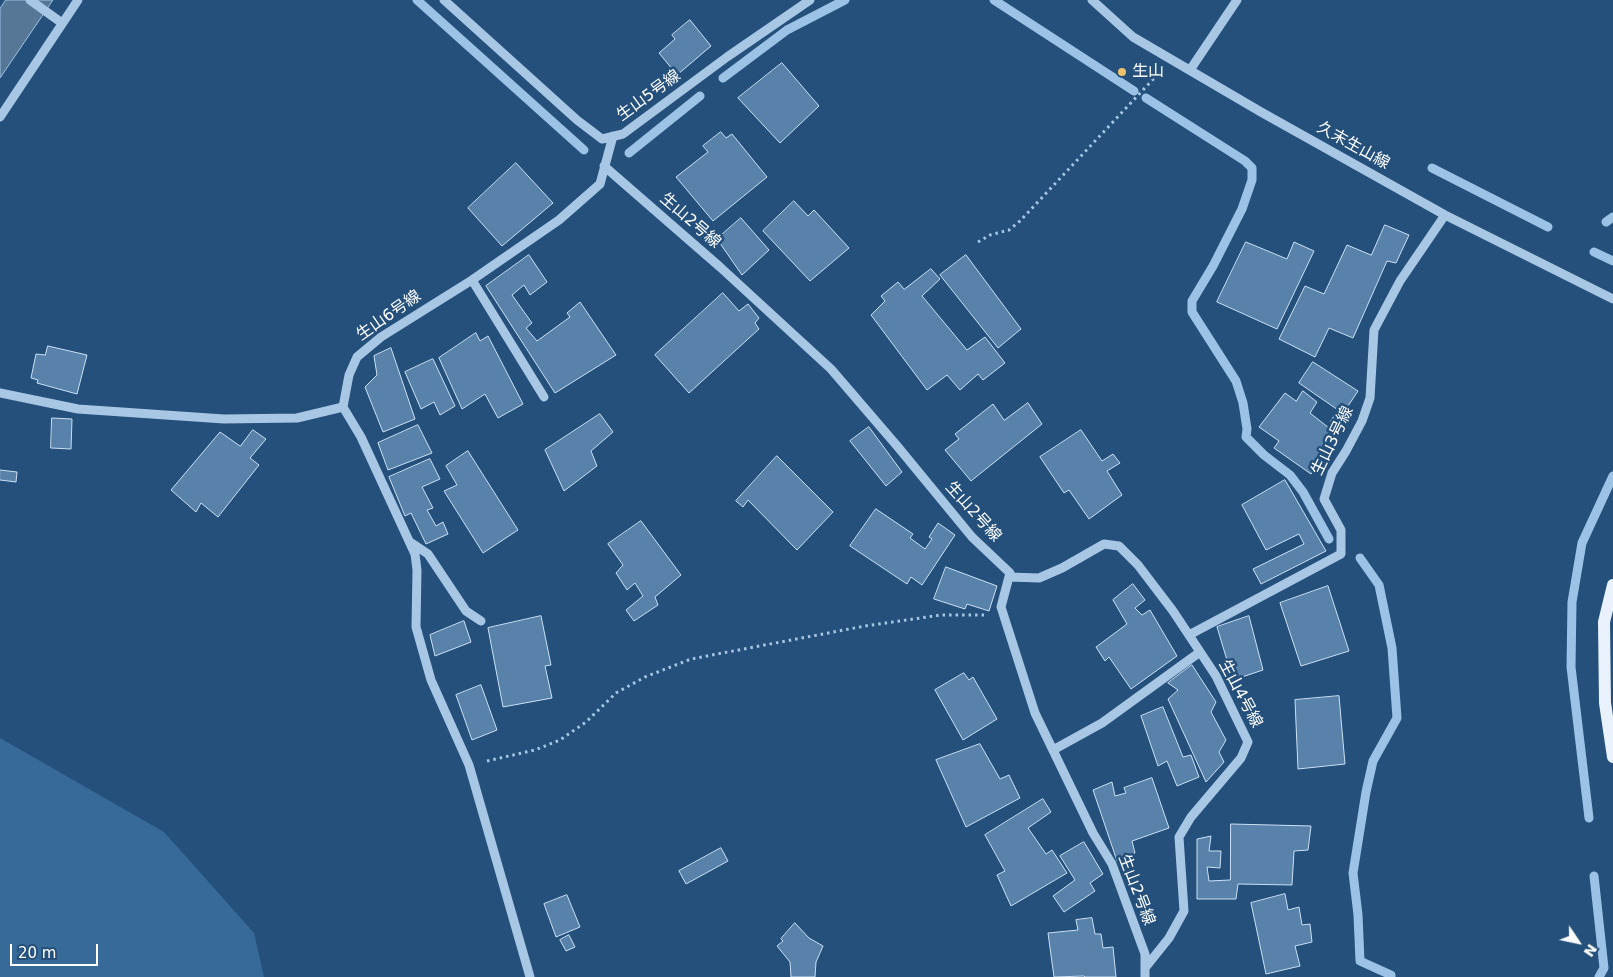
<!DOCTYPE html>
<meta charset="utf-8">
<style>
body{margin:0}
#map{position:relative;width:1613px;height:977px;overflow:hidden;background:#24507b;font-family:"DejaVu Sans",sans-serif}
canvas{display:block}
.north{position:absolute;left:1553px;top:917px;width:50px;height:50px;-webkit-text-stroke:4px #24507b;paint-order:stroke;rotate:124deg;font-size:14px;font-weight:700;line-height:20px;text-align:center;color:#fff}
.north::after{content:'';display:block;margin:auto;width:18px;height:22px;background:#fff;clip-path:polygon(50% 0,100% 100%,50% 72%,0 100%)}
.scale{position:absolute;left:10px;top:944px;width:88px;height:22px;box-sizing:border-box;border:2px solid #fff;border-top:0;padding-left:6px;font-size:15px;line-height:18px;white-space:nowrap;color:#fff;-webkit-text-stroke:4px #24507b;paint-order:stroke}
</style>
<div id="map">
<canvas width="1613" height="977"></canvas>
<div class="north">N</div>
<div class="scale">20 m</div>
</div>
<script>
const g = document.querySelector('canvas').getContext('2d');
g.lineJoin = 'round';
function fillPath(path, color) {
  g.fillStyle = color;
  g.fill(path, 'evenodd');
}
function strokePath(path, color, width, dash) {
  g.strokeStyle = color;
  g.lineWidth = width;
  g.lineCap = dash ? 'butt' : 'round';
  g.setLineDash(dash || []);
  g.stroke(path);
}
function write(font, color, halo, rows, align = 'center') {
  g.font = font + ' "DejaVu Sans","Noto Sans JP",sans-serif';
  g.lineWidth = 5;
  g.setLineDash([]);
  g.textBaseline = 'middle';
  g.strokeStyle = halo;
  g.fillStyle = color;
  for (const [text, x, y, turn = 0] of rows) {
    g.save();
    g.translate(x, y);
    g.rotate((+turn || 0) * Math.PI / 180);
    g.textAlign = isNaN(turn) ? turn : align;
    if (halo) g.strokeText(text, 0, 0);
    g.fillText(text, 0, 0);
    g.restore();
  }
}
const green = new Path2D(`
 M0 738 164 832 254 933 264 977H0Z`);
const water = new Path2D(`
 M6 0H53L0 78V9Z`);
const stream = new Path2D(`
 M417 0 584 150
 M994 0 1134 91
 M723 78 787 30 845 0
 M1146 98 1245 161 1252 168V180L1242 209 1213 266 1192 301V312L1236 381 1243 403 1247 429 1246 437 1264 455 1290 475 1303 492 1329 539
 M629 153 700 96
 M1432 168 1548 227
 M1606 222 1613 217
 M1594 252 1613 261
 M1360 558 1379 585 1392 648 1397 718 1373 761 1366 792 1353 873 1358 915 1360 961 1391 975V977
 M1589 818 1571 667 1572 602 1582 543 1613 476
 M1594 876 1604 968 1599 977`);
const building = new Path2D(`
 M690 20 711 46 677 75 659 53 675 39 672 35Z
 M782 63 819 106 780 143 738 98Z
 M721 132 726 138 732 134 767 177 713 221 676 177 708 152 703 146Z
 M516 163 553 203 502 246 468 208Z
 M794 201 808 216 814 210 849 248 810 281 763 231Z
 M741 218 769 250 742 275 717 239Z
 M1385 225 1409 235 1396 263 1387 261 1353 338 1329 328 1315 357 1279 339 1305 286 1324 294 1347 245 1371 255Z
 M1246 242 1287 259 1294 242 1314 251 1277 329 1217 302Z
 M529 255 547 282 530 295 524 285 512 295 532 323 526 328 537 341 570 317 567 313 580 302 616 355 555 393 486 286Z
 M966 255 1021 329 998 348 940 275Z
 M931 269 940 279 922 296 967 350 985 337 1005 363 983 380 978 374 960 390 947 375 927 390 871 315 885 301 881 296 898 282 904 289Z
 M723 293 739 311 748 304 759 318 755 323 759 329 689 393 655 355Z
 M476 333 480 341 488 336 523 404 498 418 485 394 462 409 439 358Z
 M48 346 87 355 77 394 37 383 38 380 31 378 36 354 45 355Z
 M391 348 415 419 383 432 365 387 377 375 374 356Z
 M433 359 455 406 440 415 434 402 421 409 405 372Z
 M1313 362 1358 391 1344 412 1352 417 1343 430 1330 422 1338 410 1299 383Z
 M1303 391 1317 402 1310 413 1338 435 1311 474 1274 448 1279 441 1259 427 1285 393 1296 401Z
 M1028 403 1042 424 971 481 945 450 959 439 955 434 993 404 1004 420Z
 M600 414 613 432 591 451 597 466 564 491 545 450Z
 M52 418 72 419 71 449 51 448Z
 M418 425 432 453 388 470 378 443Z
 M869 427 902 472 886 486 850 441Z
 M253 430 266 439 250 458 259 465 218 517 201 503 196 512 171 490 220 432 240 446Z
 M1081 430 1102 461 1113 454 1120 463 1107 471 1122 495 1089 519 1069 490 1064 493 1040 457Z
 M468 451 518 530 483 553 444 491 457 485 446 466Z
 M777 456 833 512 797 550 748 500 743 507 736 501Z
 M430 459 440 479 422 487 433 508 427 510 436 526 443 522 448 534 426 544 411 513 405 516 389 477Z
 M0 470 17 472 16 482 0 480Z
 M1285 480 1326 551 1261 584 1253 569 1304 544 1299 534 1266 550 1242 505Z
 M876 509 913 534 910 538 925 549 932 539 929 537 938 523 955 535 922 585 911 577 907 584 850 546Z
 M641 521 681 575 655 597 658 605 634 621 626 610 643 596 635 583 627 590 616 573 623 565 608 544Z
 M946 567 997 586 989 611 967 604 965 609 934 599Z
 M1133 584 1145 600 1135 608 1142 615 1150 610 1177 656 1131 689 1109 657 1105 661 1096 647 1127 624 1113 600Z
 M1328 586 1349 651 1301 666 1280 603Z
 M541 616 551 665 545 666 552 698 503 707 488 628Z
 M1249 616 1263 670 1233 680 1217 627Z
 M464 621 471 642 435 656 430 635Z
 M1192 665 1216 702 1211 712 1226 740 1219 752 1224 762 1206 782 1168 699 1178 690 1168 683Z
 M964 673 969 680 973 677 997 719 963 740 935 690Z
 M481 685 497 730 472 740 456 695Z
 M1339 696 1345 764 1298 769 1295 700Z
 M1163 707 1183 757 1191 755 1199 777 1177 786 1167 761 1158 766 1141 716Z
 M980 744 1000 779 1009 775 1020 798 966 827 936 760Z
 M1152 778 1169 828 1132 841 1135 853 1117 861 1093 790 1112 782 1115 796 1126 793 1124 788Z
 M1043 799 1051 812 1028 828 1046 854 1052 850 1067 873 1011 906 997 875 1005 871 985 835Z
 M1231 824 1311 826 1308 850 1294 851 1292 885 1238 884 1236 899H1197V839L1211 836 1209 851H1221L1220 868 1207 867 1209 881 1230 880Z
 M1084 842 1103 874 1090 883 1095 891 1064 912 1053 896 1075 880 1060 856Z
 M721 848 728 861 686 884 679 871Z
 M1285 894 1288 910 1299 907 1302 925 1310 924 1312 942 1295 946 1300 966 1266 974 1251 903Z
 M567 895 580 927 556 937 544 904Z
 M1092 918 1095 934H1101L1103 948 1113 947 1116 977H1085L1084 976 1054 977 1048 933 1078 930 1076 920Z
 M795 923 809 938 823 946 816 962 815 977H791L790 962 777 946 783 941 781 939Z
 M569 935 575 947 566 951 560 940Z`);
const path = new Path2D(`
 M978 242 990 235 1009 230 1020 221 1158 74
 M487 761 535 750 560 740 586 722 616 693 645 677 691 659 865 626 941 615H984`);
const minor = new Path2D(`
 M30 0 62 23
 M444 0 577 120 602 139 623 134 727 57 810 0
 M1092 0 1133 37 1261 112 1445 215 1613 299
 M1190 70 1237 0
 M0 117 78 0
 M604 166 720 267 831 369 898 447 972 537 1010 573 1001 607 1035 713 1093 833 1112 864 1145 954V977
 M472 280 544 397
 M0 393 78 409 224 419 297 418 343 407 349 375 357 357 381 337 472 280 559 220 600 184 613 136
 M343 407 361 437 415 554 417 570 416 627 431 680 469 765 530 977
 M410 542 428 554 466 611 481 621
 M1009 577 1039 578 1062 568 1104 544 1119 546 1138 565 1173 611 1216 676 1248 742 1241 758 1191 817 1179 837 1184 911 1169 938 1145 968
 M1189 635 1341 554V530L1324 499 1332 473 1346 451 1362 421 1370 398 1374 330 1400 281 1445 215
 M1053 750 1102 723 1200 652`);
const major = new Path2D(`
 M1613 585 1604 622 1605 703 1613 757`);
const markers = [
 [1122,72,5,"#eec16c"]
];
const poiNames = [
 ["生山",1132,72]
];
const streetNames = [
 ["生山5号線",649,96,-36],
 ["久末生山線",1353,146,29],
 ["生山2号線",690,221,41],
 ["生山6号線",389,316,-35],
 ["生山3号線",1333,441,-64],
 ["生山2号線",973,512,48],
 ["生山4号線",1240,694,62],
 ["生山2号線",1136,890,69]
];
fillPath(green, '#386a99');
fillPath(water, '#577796');
strokePath(water, '#9cc3e5', 1);
strokePath(stream, '#9cc3e5', 9);
fillPath(building, '#5982ab');
strokePath(building, '#cbe0f4', 1);
strokePath(path, '#a8c7e5', 3, [2.5, 4]);
strokePath(minor, '#a8c7e5', 9);
strokePath(major, '#e8f1fc', 12);
for (const [x, y, r, color] of markers) {
  const dot = new Path2D();
  dot.arc(x, y, r, 0, 2 * Math.PI);
  g.fillStyle = color;
  g.fill(dot);
  strokePath(dot, '#24507b', 2);
}
write('16px', '#fff', '#24507b', poiNames, 'left');
write('16px', '#fff', '#24507b', streetNames);
</script>
